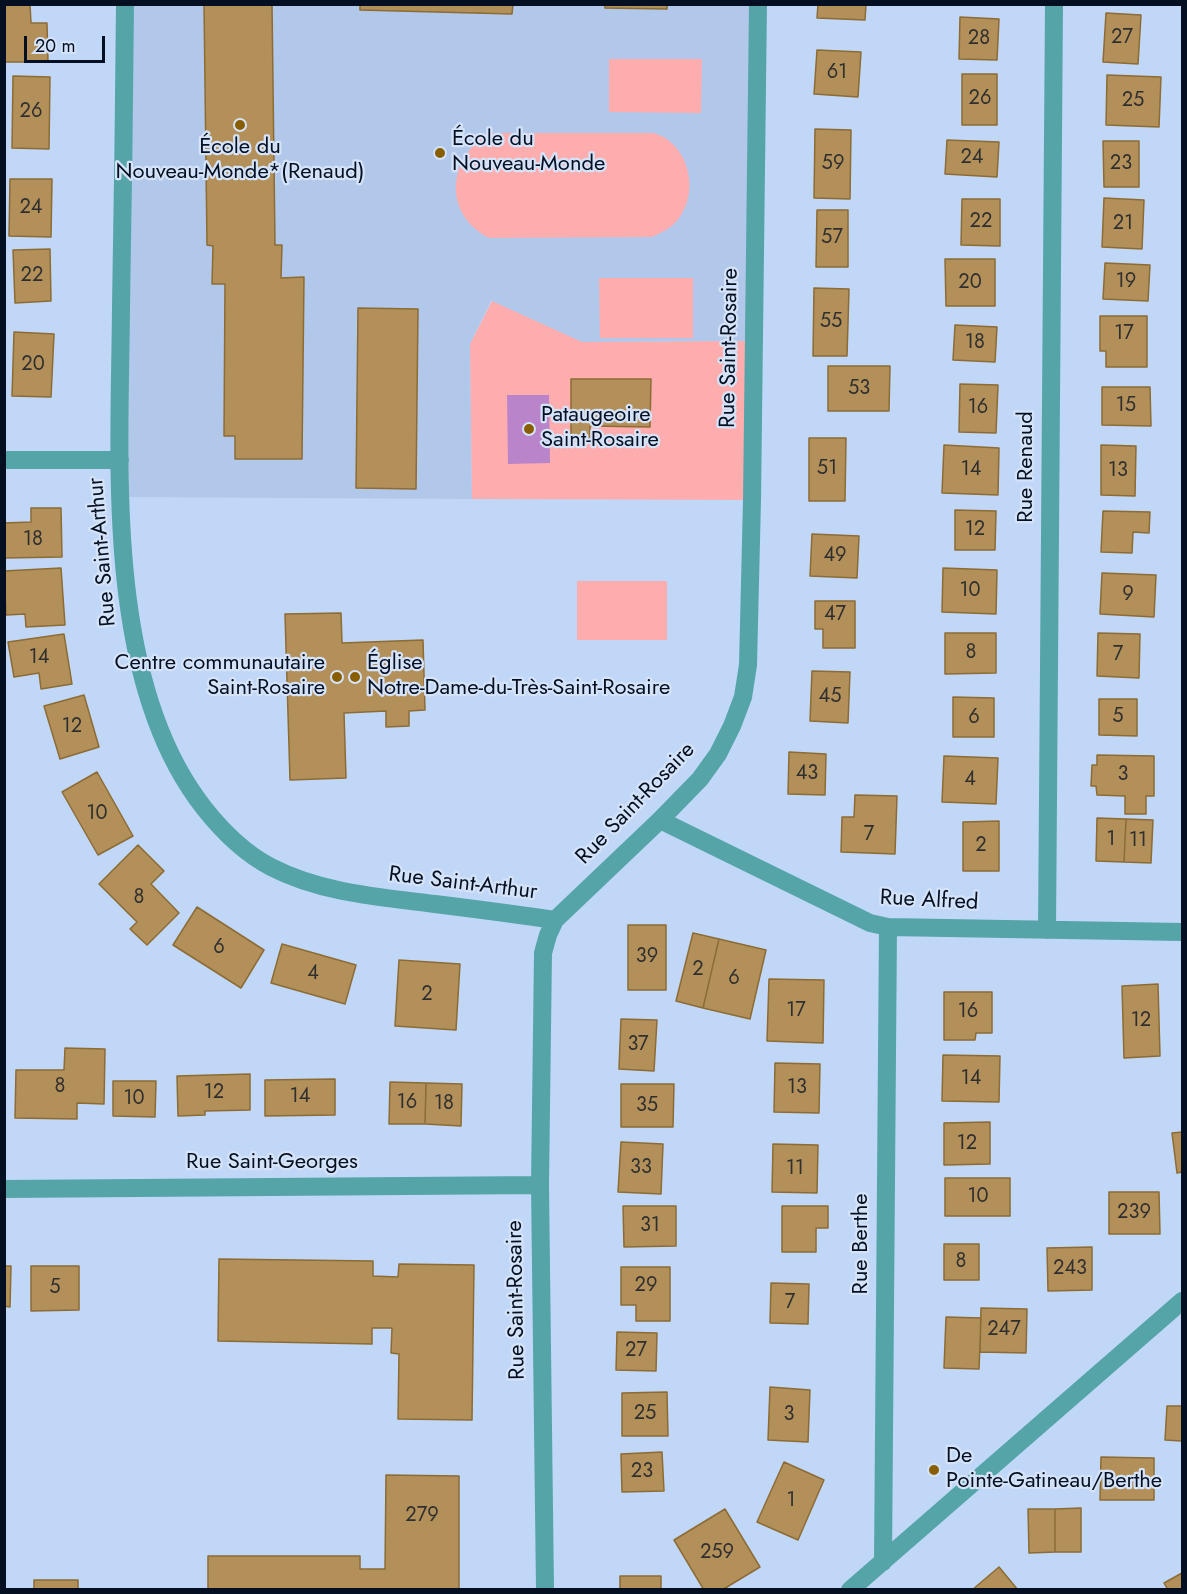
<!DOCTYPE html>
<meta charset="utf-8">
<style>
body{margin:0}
#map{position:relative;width:1187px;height:1594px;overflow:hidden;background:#c1d7f7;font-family:Jost,sans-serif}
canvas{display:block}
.frame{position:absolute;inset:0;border:6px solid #050f22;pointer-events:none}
.scale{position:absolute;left:24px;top:36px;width:81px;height:27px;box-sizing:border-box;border:3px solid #050f22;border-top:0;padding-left:8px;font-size:18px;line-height:21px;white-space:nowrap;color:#050f22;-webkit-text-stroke:4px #d5e3f9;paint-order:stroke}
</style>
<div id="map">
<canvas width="1187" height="1594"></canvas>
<div class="frame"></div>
<div class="scale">20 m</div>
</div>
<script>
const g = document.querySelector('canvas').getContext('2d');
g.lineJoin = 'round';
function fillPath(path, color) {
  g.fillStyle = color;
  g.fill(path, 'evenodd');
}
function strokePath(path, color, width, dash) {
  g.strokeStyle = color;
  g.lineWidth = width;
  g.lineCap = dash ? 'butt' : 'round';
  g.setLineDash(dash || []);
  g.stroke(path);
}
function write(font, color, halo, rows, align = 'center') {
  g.font = font + ' Jost,sans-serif';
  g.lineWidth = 4.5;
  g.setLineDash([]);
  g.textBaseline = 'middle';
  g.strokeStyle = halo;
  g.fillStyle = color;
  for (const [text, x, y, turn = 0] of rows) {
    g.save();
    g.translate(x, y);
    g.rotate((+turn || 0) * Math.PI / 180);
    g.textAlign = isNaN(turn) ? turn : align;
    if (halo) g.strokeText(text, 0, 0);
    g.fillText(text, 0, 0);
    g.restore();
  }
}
const built = new Path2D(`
 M125 5H758L754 341 582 342 491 301 470 344 472 499 121 497Z`);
const green = new Path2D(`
 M609 59H702L701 113 609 112Z
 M488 133H654C690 144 701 194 676 222 669 229 661 233 652 237L489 238C443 214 447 160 488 133Z
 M599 278H693V338H600Z
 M492 301 582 342 754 341 752 500 472 499 470 344Z
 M577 581H667V640H577Z`);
const water = new Path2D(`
 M507 395H549L550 463 508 464Z`);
const building = new Path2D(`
 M4 4H30L31 23H47L48 62H4Z
 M204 4H272L275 245H282L281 278 304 277 302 459H235V436H224L225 284H212L213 246 207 245Z
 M360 4H513L512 14 360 10Z
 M605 4H667V9L605 8Z
 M818 4H866L865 20 817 18Z
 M1106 13 1141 15 1138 64 1103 62Z
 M960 17 999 19 997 60 959 59Z
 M817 50 861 52 858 97 814 94Z
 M962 74H997V125H962Z
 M1107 75 1161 77 1159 127 1106 125Z
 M13 76 50 77 49 149 12 148Z
 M815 129 851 130 850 199 814 198Z
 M947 140 999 142 997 177 945 174Z
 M1103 141H1139V187H1104Z
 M10 179H52L51 237 9 236Z
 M1104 198 1144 200 1142 249 1102 247Z
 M962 199H1000V246L961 245Z
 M817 210H848V267H816Z
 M50 249 51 301 15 303 13 250Z
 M945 259H995V306H946Z
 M1105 263 1150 265 1148 301 1103 299Z
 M814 288 849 289 847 356H813Z
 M358 308 418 309 416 489 356 488Z
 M1100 316H1147V367H1106V351H1100Z
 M955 325 997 327 995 362 953 360Z
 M14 332 54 334 51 397 12 396Z
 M828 366H890L889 411H828Z
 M571 379H651L650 427 590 426V442L571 441Z
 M960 384 998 385 996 433 959 432Z
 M1102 387H1150L1151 426 1102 425Z
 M809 438H846L845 501H809Z
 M944 445 999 448 998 495 942 493Z
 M1101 445 1136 446 1135 496 1101 495Z
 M31 508H61L62 557 4 558V523L31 522Z
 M955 510 996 511 995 550H955Z
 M1103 511 1150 512 1149 533 1133 532 1132 553 1101 552Z
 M812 534 859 536 857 578 810 576Z
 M61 568 65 625 26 627 25 614 6 615 4 571Z
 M943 568 997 570 996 614 942 612Z
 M1102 573 1156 575 1154 617 1100 614Z
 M815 601H855V648H823V629H815Z
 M341 613 342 643 423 640 425 710 409 711V726L386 727V711L344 713 346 778 290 780 285 614Z
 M945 633H996V673L945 674Z
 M1098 633 1140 634 1139 678 1097 676Z
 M64 634 72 684 41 689 39 673 14 677 8 642Z
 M812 671 850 672 848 723 810 721Z
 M84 695 99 747 60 759 44 706Z
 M953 697 994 698V737H953Z
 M1099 699H1137V736L1099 735Z
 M789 752 826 754 825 795 788 794Z
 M1097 755 1154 756V796H1146V814H1125V796L1097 795 1096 786H1091L1092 765H1097Z
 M944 756 998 758 996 804 942 802Z
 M97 772 133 836 98 855 62 792Z
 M855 795 897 796 895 854 841 852 842 817H854Z
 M1097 818 1126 819 1124 862 1096 861Z
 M1126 819 1153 820 1151 863 1124 862Z
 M999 821V871H963V822Z
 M138 845 164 871 151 884 179 913 147 945 130 929 137 922 99 884Z
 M197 907 264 950 241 988 173 945Z
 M628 925H666V990H628Z
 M693 933 719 939 703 1008 676 1001Z
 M719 939 766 950 750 1019 703 1008Z
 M282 944 356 965 345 1004 271 983Z
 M399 960 460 964 456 1030 395 1026Z
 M769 979 824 980 823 1043 767 1041Z
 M1158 984 1160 1056 1124 1058 1122 986Z
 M944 992H992V1033H976L975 1040H944Z
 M621 1019 657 1020 654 1071 619 1069Z
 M65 1048 105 1049 104 1104 77 1103V1119L15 1118 16 1070H64Z
 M943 1055 1000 1056 999 1102 942 1101Z
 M775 1063 820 1064 819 1113 774 1112Z
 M250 1074V1110L205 1111V1115L178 1116 177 1076Z
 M335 1079V1115L265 1116V1080Z
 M113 1081H156L155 1117 113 1116Z
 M390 1082 426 1083 425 1124H389Z
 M426 1083 462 1084 461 1126 425 1124Z
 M621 1084H674L673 1127H621Z
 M990 1122V1164L944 1165V1123Z
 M1182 1132V1172L1177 1173 1172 1133Z
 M621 1142 663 1144 661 1194 618 1192Z
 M773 1144 818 1145 817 1193 772 1192Z
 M945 1178H1010V1216H945Z
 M1109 1192H1159L1160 1234H1109Z
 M623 1206H676V1246L624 1247Z
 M782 1206H828V1228H816V1252H782Z
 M944 1244H979V1280H944Z
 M1092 1247V1290L1048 1291 1047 1248Z
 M219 1259 373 1261V1276L398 1277 399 1264 474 1265 472 1420 398 1419 399 1354 391 1353 392 1328H372V1344L218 1341Z
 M4 1266H11L10 1307 4 1306Z
 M31 1266H79V1310L31 1311Z
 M621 1267H670V1321H636V1305H621Z
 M771 1283 809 1284 808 1324 770 1323Z
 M981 1308 1027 1309 1026 1353 980 1352Z
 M946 1317 981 1318 979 1369 944 1368Z
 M617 1332 657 1333 656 1371 616 1370Z
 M770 1387 810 1390 808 1442 768 1440Z
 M667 1392 668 1436H622V1393Z
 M1167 1406H1182V1441L1165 1440Z
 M662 1452 664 1491 622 1492 621 1454Z
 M1101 1457 1154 1458V1500H1100Z
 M784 1462 824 1480 798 1540 757 1522Z
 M386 1475 459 1476V1590H208V1556H360V1569H385Z
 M1081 1508V1552H1055V1509Z
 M725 1509 760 1567 722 1590H704L674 1540Z
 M1028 1509H1055V1552L1029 1553Z
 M999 1567 1018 1590H972Z
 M1182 1573V1590H1168L1164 1583Z
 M620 1576H661V1590H620Z
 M34 1580H78V1590H34Z`);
const minor = new Path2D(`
 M125 4C124 105 123 205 121 306 120 460 103 680 204 808 223 832 244 853 271 867 321 893 380 897 435 904 475 909 515 914 555 920
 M4 460H120
 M660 820 870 923 888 927 1182 932
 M1047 930 1054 4
 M4 1189 540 1185
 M883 1562 888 927
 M545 1590 540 1185 543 953 548 935 555 920 660 820 700 779 718 754 732 726 743 697 748 665 752 500 758 4
 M850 1590 1182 1301`);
const markers = [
 [240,125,6,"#895e00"],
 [440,153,6,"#895e00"],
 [529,429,6,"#895e00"],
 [337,677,6,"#895e00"],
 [355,677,6,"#895e00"],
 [934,1470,6,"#895e00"]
];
const numberNames = [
 ["27",1122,38],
 ["28",979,39],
 ["61",837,73],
 ["26",980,99],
 ["25",1133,101],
 ["26",31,112],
 ["24",972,158],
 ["59",833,164],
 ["23",1121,164],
 ["24",31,208],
 ["22",981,222],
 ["21",1123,224],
 ["57",832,238],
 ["22",32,276],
 ["19",1126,282],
 ["20",970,283],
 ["55",831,322],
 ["17",1124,334],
 ["18",975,343],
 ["20",33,365],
 ["53",859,389],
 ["15",1126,406],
 ["16",978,408],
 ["51",827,469],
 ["14",971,470],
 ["13",1118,471],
 ["12",975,530],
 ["18",33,540],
 ["49",835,556],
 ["10",970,591],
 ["9",1128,595],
 ["47",835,615],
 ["8",971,653],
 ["7",1118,655],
 ["14",39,658],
 ["45",830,697],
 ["5",1118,717],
 ["6",974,718],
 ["12",72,727],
 ["43",807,774],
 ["3",1123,775],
 ["4",970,780],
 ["10",97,814],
 ["7",869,835],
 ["1",1111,840],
 ["11",1138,841],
 ["2",981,846],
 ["8",139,898],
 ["6",219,948],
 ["39",647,957],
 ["2",698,970],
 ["4",313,974],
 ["6",734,979],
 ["2",427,995],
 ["17",796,1011],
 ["16",968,1012],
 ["12",1141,1021],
 ["37",638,1045],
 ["14",971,1079],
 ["8",60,1087],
 ["13",797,1088],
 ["12",214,1093],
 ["14",300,1097],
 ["10",134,1099],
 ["16",407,1103],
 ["18",444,1104],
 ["35",647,1106],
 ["12",967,1144],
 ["33",641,1168],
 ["11",795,1169],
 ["10",978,1197],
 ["239",1134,1213],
 ["31",650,1226],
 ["8",961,1262],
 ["243",1070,1269],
 ["29",646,1286],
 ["5",55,1288],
 ["7",790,1303],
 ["247",1004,1330],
 ["27",636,1351],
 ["25",645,1414],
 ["3",789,1415],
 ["23",642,1472],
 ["1",791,1501],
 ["279",422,1516],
 ["259",717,1553]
];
const poiNames = [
 ["École du",452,140],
 ["Nouveau-Monde",452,165],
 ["École du",240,148,"center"],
 ["Nouveau-Monde*(Renaud)",240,173,"center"],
 ["Pataugeoire",541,416],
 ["Saint-Rosaire",541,441],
 ["Centre communautaire",325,664,"right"],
 ["Saint-Rosaire",325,689,"right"],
 ["Église",367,664],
 ["Notre-Dame-du-Très-Saint-Rosaire",367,689],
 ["De",946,1457],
 ["Pointe-Gatineau/Berthe",946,1482]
];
const streetNames = [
 ["Rue Saint-Rosaire",730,348,-89],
 ["Rue Renaud",1027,467,-90],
 ["Rue Saint-Arthur",103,552,-95],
 ["Rue Saint-Rosaire",636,804,-46],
 ["Rue Saint-Arthur",463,884,7],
 ["Rue Alfred",929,901,3],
 ["Rue Saint-Georges",272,1163],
 ["Rue Berthe",862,1244,-90],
 ["Rue Saint-Rosaire",517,1300,-91]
];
fillPath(built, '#b1c8eb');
fillPath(green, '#feadaf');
fillPath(water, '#b984c9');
fillPath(building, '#b39059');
strokePath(building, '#8c6b34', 1.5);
strokePath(minor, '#55a5a8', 18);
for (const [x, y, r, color] of markers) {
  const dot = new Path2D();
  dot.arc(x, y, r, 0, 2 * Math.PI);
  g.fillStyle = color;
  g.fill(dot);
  strokePath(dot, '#d5e3f9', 2);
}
write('20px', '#302f30', null, numberNames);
write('22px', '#050f22', '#d5e3f9', poiNames, 'left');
write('22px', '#050f22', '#d5e3f9', streetNames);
</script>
